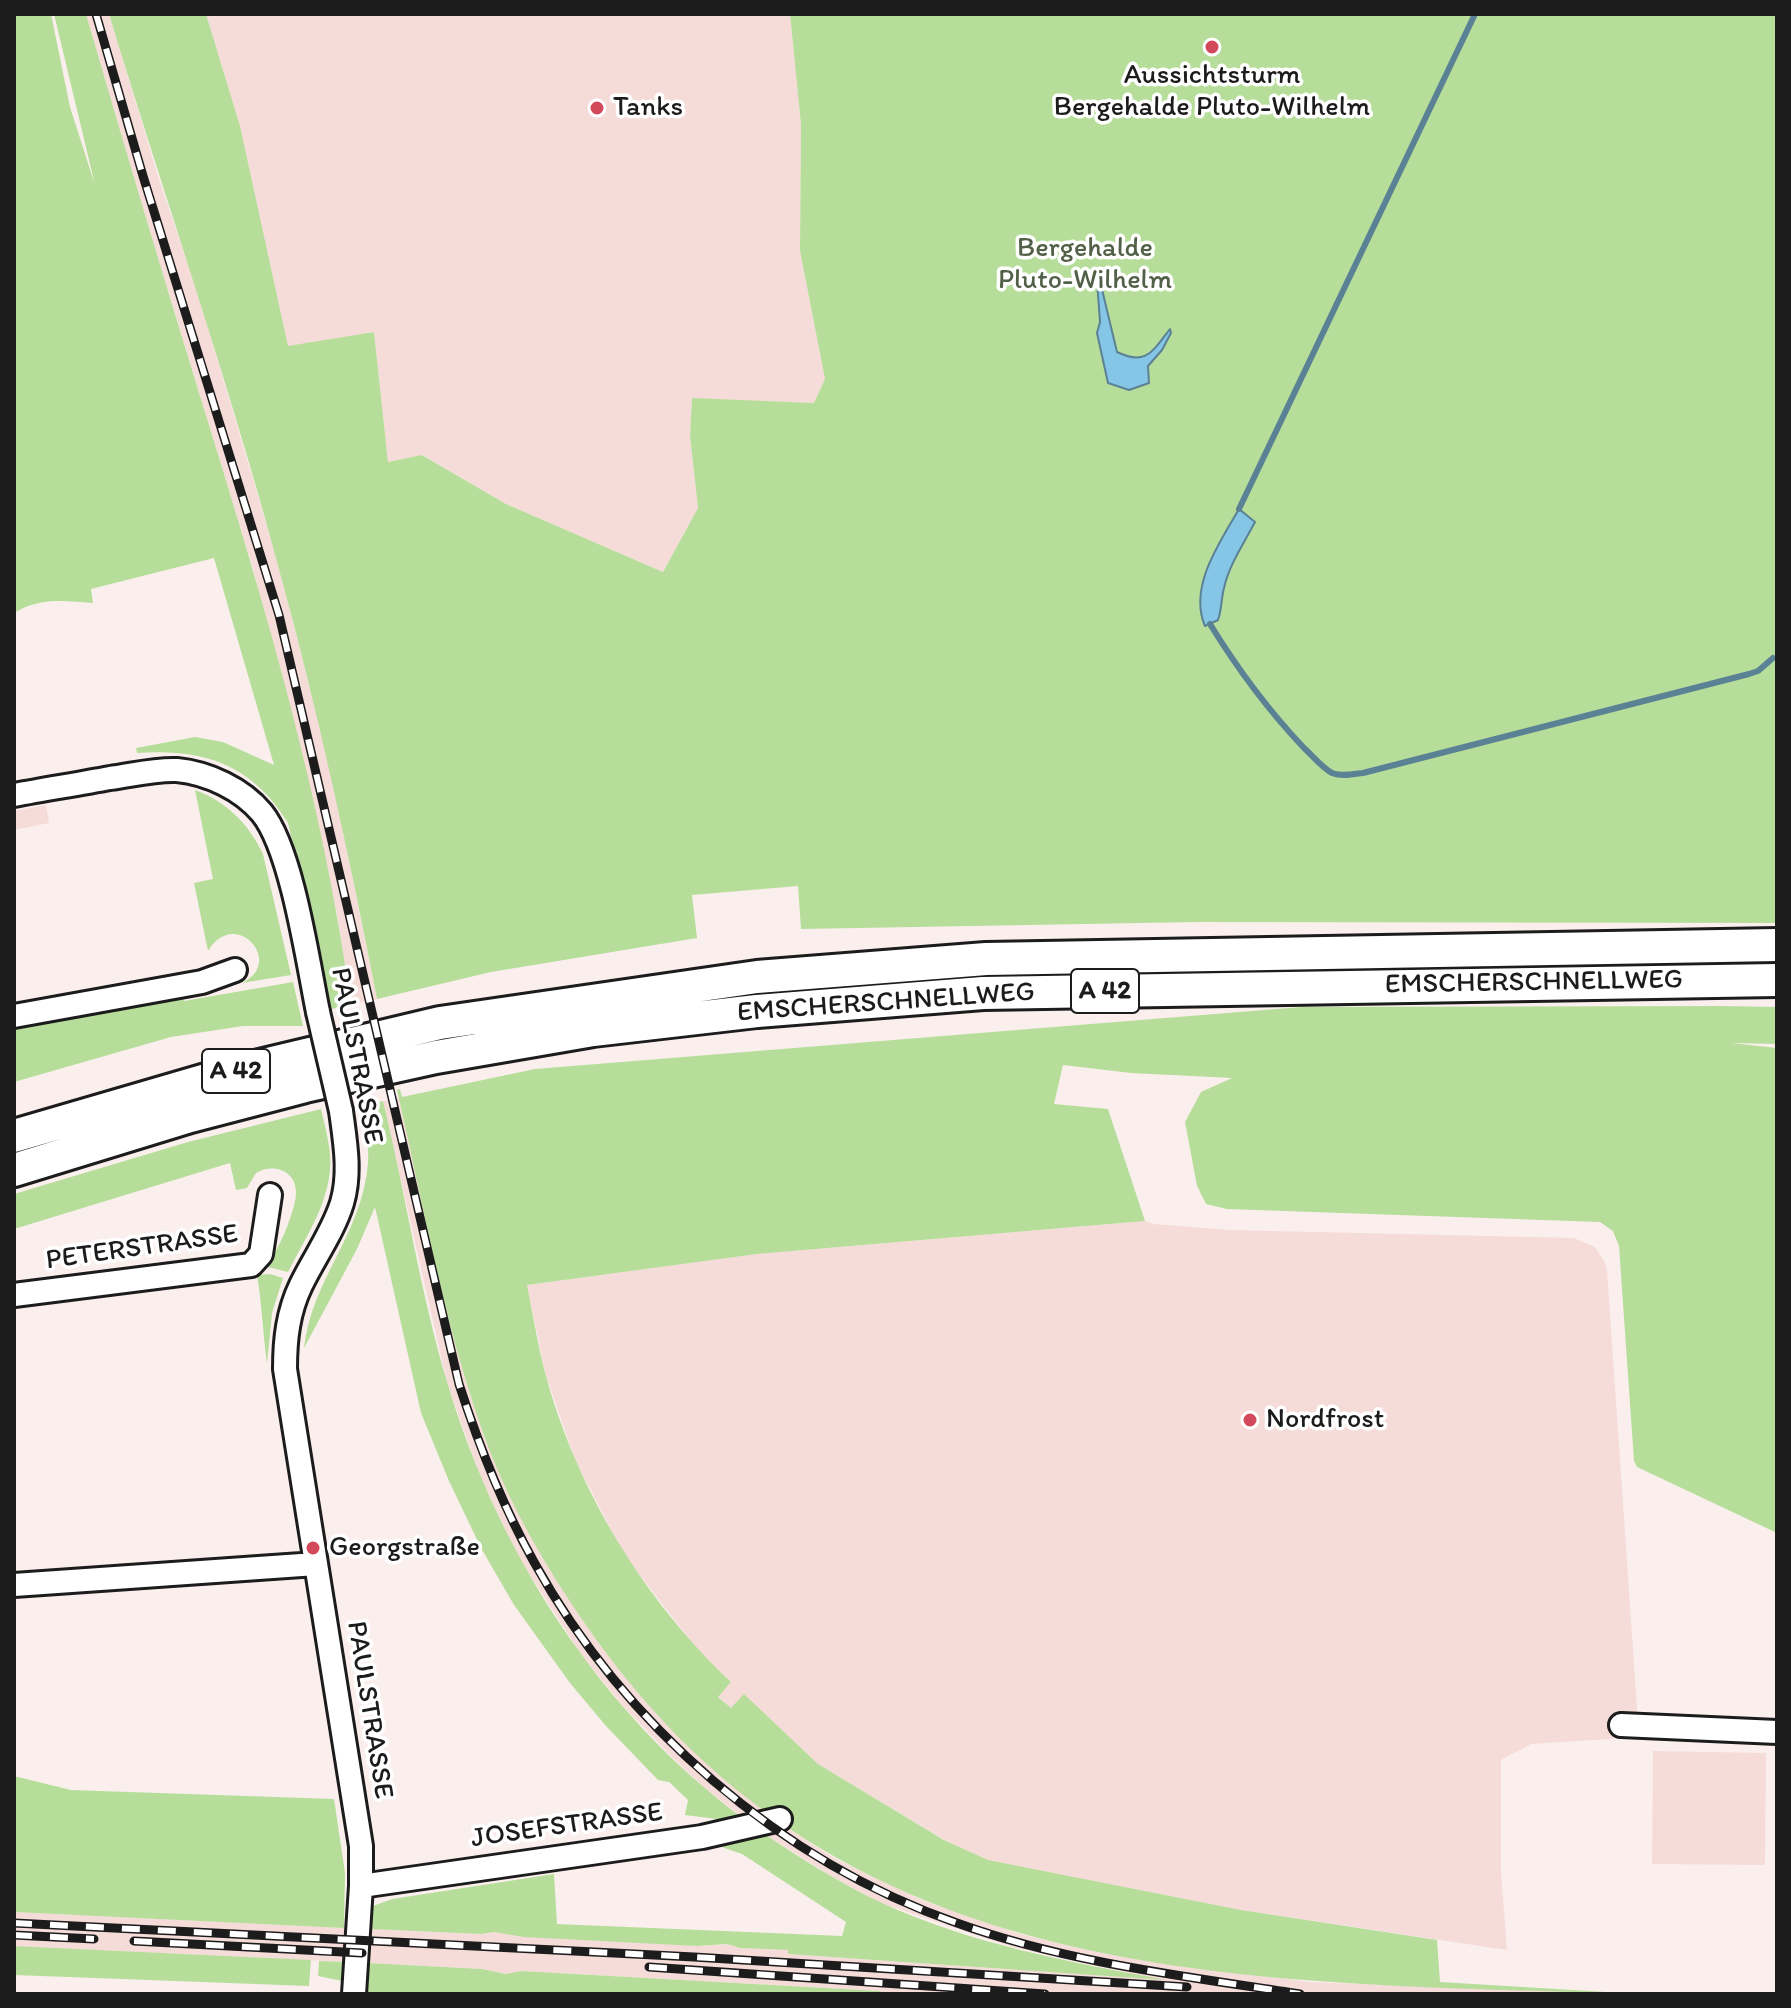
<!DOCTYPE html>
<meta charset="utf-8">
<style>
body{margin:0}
#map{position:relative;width:1791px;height:2008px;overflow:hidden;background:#faefed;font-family:Itim,sans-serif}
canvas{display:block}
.frame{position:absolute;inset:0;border:16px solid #1c1c1c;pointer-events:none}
</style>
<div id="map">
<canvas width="1791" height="2008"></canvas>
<div class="frame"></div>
</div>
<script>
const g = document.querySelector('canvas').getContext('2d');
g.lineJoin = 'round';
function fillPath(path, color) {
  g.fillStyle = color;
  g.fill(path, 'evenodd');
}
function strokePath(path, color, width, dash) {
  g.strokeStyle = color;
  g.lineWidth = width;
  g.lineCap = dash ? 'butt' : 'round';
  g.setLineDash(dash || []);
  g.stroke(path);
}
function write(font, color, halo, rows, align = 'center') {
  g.font = font + ' Itim,sans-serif';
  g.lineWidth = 7;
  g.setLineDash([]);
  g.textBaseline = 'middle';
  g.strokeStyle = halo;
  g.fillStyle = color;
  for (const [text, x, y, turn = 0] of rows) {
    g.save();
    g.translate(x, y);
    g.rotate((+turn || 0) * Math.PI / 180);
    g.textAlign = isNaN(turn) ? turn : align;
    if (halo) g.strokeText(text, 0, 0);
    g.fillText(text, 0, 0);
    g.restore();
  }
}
const built = new Path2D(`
 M86 14H109L157 173 200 301 279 567 330 766 377 999 351 1005 337 913 254 572 134 180Z
 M206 14H790L801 125 800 251 825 379 815 403 692 399 690 436 698 508 663 572 506 504 423 455 388 462 374 332 288 347 240 126Z
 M46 805 49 823 14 830V811Z
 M399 1098 447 1312 468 1388 493 1457 528 1531 591 1632 639 1694 660 1718 714 1769 770 1816 744 1819 700 1784 665 1750 625 1708 584 1659 517 1555 480 1476 447 1383 383 1101Z
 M1145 1221 1153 1224 1230 1230 1574 1238 1595 1247 1604 1261 1607 1270 1639 1737 1531 1744 1501 1760V1872L1507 1950 1241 1910 987 1860 945 1840 818 1764 745 1695 731 1709 718 1696 731 1682 701 1654 625 1556 576 1462 546 1376 527 1285 757 1254Z
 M1653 1751 1766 1753 1765 1865 1652 1864Z
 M786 1827 834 1858 922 1900 1020 1934 1105 1954 1309 1982 1650 1994H887L879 1991 521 1971 506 1974 482 1969 368 1963 370 1929 481 1934 494 1932 697 1946 727 1944 740 1948 788 1950V1954L1156 1979 1012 1947 883 1904 839 1881 760 1831Z
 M14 1912 347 1928 346 1962 14 1946Z`);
const green = new Path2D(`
 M14 14H51L70 107 95 185 54 14H86C123 142 161 269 200 396 262 596 323 797 351 1005L331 1009 288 823C252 764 203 748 137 753L136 748 195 737 223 742 274 765 214 558 91 589 93 603C64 601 40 597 14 613Z
 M109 14H206L240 126 288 346 374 332 388 462 422 455 506 504 663 572 698 508 690 436 692 398 814 403 825 379 800 251 801 125 790 14H1777V649L1774 657H1777V923L1198 922 801 929 798 886 692 895 697 938 491 972 377 999C349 854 318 711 279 569 229 382 165 199 109 14Z
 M195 790C226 801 249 824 263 854L291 975 242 983C286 963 235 906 208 951L194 883 213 879Z
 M293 982 303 1026H243L171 1037 14 1082V1025L182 994 184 1001Z
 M1722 1006 1777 1007V1044L1731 1043 1777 1048V1533L1637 1467 1634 1461 1619 1246 1613 1231 1600 1222 1227 1209 1206 1204 1197 1186 1185 1122 1201 1092 1232 1078 1131 1073 1063 1065 1054 1104 1108 1109 1145 1221 757 1254 527 1285C533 1315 538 1346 546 1376 577 1490 645 1601 731 1682L718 1697 731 1708 744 1694 818 1764 944 1840 988 1860 1241 1910 1437 1940 1440 1982 1639 1994C1254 1981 859 1995 604 1650 560 1590 519 1524 491 1454 446 1337 425 1212 397 1090L400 1089 402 1097 535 1069 1301 1007Z
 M371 1099 372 1104 383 1101C406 1195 420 1293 448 1385 499 1555 601 1713 744 1819L733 1821 685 1815 688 1800 669 1782 658 1780 606 1726 570 1683 514 1605 481 1548 449 1481 421 1413 375 1207 357 1249 304 1348C312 1278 362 1235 368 1163 370 1142 361 1122 358 1102Z
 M321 1109C324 1121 327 1134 329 1146 337 1192 308 1233 288 1272L264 1266C277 1257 296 1209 296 1193 296 1170 273 1163 256 1173L247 1188 236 1190 230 1163 14 1229V1194L188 1142Z
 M270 1274 283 1278 272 1313 267 1364C263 1334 262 1305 257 1275Z
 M14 1776 71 1790 334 1799 345 1873 344 1928 14 1912Z
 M760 1831C799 1857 839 1883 882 1903 971 1944 1070 1962 1166 1980L788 1954V1950L740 1948 727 1944 697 1946 524 1937 494 1932 481 1934 370 1929 373 1906 392 1899 554 1874 557 1924 842 1936 846 1922 742 1854 710 1843Z
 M14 1946 311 1960 309 1986 14 1975Z
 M319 1961 346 1962 342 1981 318 1976Z
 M368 1963 482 1969 506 1974 521 1971 879 1991 887 1994 372 1993H368Z`);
const water = new Path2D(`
 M1097 281H1100L1117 352C1146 366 1152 352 1170 329L1171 333 1162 350 1148 366 1149 383 1129 390 1108 383 1097 333 1100 322Z
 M1239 509 1255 522C1244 543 1229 565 1224 588 1221 599 1222 609 1218 620L1205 626C1188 587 1220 542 1239 509Z`);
const stream = new Path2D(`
 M1239 509 1475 14
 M1210 624C1237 668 1268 710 1304 748 1313 756 1321 767 1332 773 1342 777 1353 774 1363 773L1749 674 1758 671 1773 658`);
const minor = new Path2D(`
 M14 795C46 789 78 784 110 778 132 775 155 769 177 770 208 773 242 789 262 813 292 850 308 963 318 1012
 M14 1016 202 982 235 970
 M341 1111C345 1141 351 1173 342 1203 333 1232 314 1258 301 1285 288 1312 285 1339 285 1369L361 1846V1886L354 1994
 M14 1295 251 1265 261 1254 270 1195
 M14 1585 316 1564
 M1621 1725 1777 1732
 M361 1886 702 1837 780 1819`);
const highway = new Path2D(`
 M14 1136 230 1073 440 1023 757 977 986 959 1777 945
 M14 1170 190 1116 305 1086 436 1057 593 1030 757 1011 983 993 1777 980`);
const rail = new Path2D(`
 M96 14 143 176 279 615 459 1384C479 1446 502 1505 534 1562 624 1725 780 1861 957 1923 1068 1963 1184 1976 1300 1994
 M14 1923 694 1957 1187 1987
 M14 1935 94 1939
 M134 1941 362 1953
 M649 1967 1045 1994`);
const minorBridge = new Path2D(`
 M318 1012 341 1111`);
const markers = [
 [1212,47,8,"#d1495b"],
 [597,108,8,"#d1495b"],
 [1250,1420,8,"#d1495b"],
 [313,1548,8,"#d1495b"]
];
const shields = [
 [1105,991,68],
 [236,1071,68]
];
const shieldNames = [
 ["A 42",1105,991],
 ["A 42",236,1071]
];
const poiNames = [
 ["Aussichtsturm",1212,76,"center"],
 ["Bergehalde Pluto-Wilhelm",1212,108,"center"],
 ["Tanks",613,108],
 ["Nordfrost",1266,1420],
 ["Georgstraße",329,1548]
];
const parkNames = [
 ["Bergehalde",1085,249],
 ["Pluto-Wilhelm",1085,281]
];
const streetNames = [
 ["EMSCHERSCHNELLWEG",1534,983,-1],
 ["EMSCHERSCHNELLWEG",886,1003,-4],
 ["PAULSTRASSE",356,1056,79],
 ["PETERSTRASSE",142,1248,-8],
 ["PAULSTRASSE",369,1710,81],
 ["JOSEFSTRASSE",567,1826,-8]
];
fillPath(built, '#f5dcd8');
fillPath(green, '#b6de9a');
fillPath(water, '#85c5e5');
strokePath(water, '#5b8195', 2);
strokePath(stream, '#5b8195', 6);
strokePath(minor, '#1c1c1c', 28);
strokePath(highway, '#1c1c1c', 38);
strokePath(minor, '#fff', 22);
strokePath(highway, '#fff', 32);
strokePath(rail, '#1c1c1c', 9);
strokePath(rail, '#fff', 6, [18]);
strokePath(minorBridge, '#1c1c1c', 28, []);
strokePath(minorBridge, '#fff', 22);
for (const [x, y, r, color] of markers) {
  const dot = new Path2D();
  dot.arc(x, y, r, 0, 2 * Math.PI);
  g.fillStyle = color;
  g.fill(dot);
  strokePath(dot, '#fff', 3);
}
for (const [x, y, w] of shields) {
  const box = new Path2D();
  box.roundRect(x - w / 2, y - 22, w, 44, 6);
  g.fillStyle = '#fff';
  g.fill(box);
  strokePath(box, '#1c1c1c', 2);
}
write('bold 26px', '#1c1c1c', null, shieldNames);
write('28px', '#1c1c1c', '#fff', poiNames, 'left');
write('28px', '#526048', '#fff', parkNames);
write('28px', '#1c1c1c', '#fff', streetNames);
</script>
